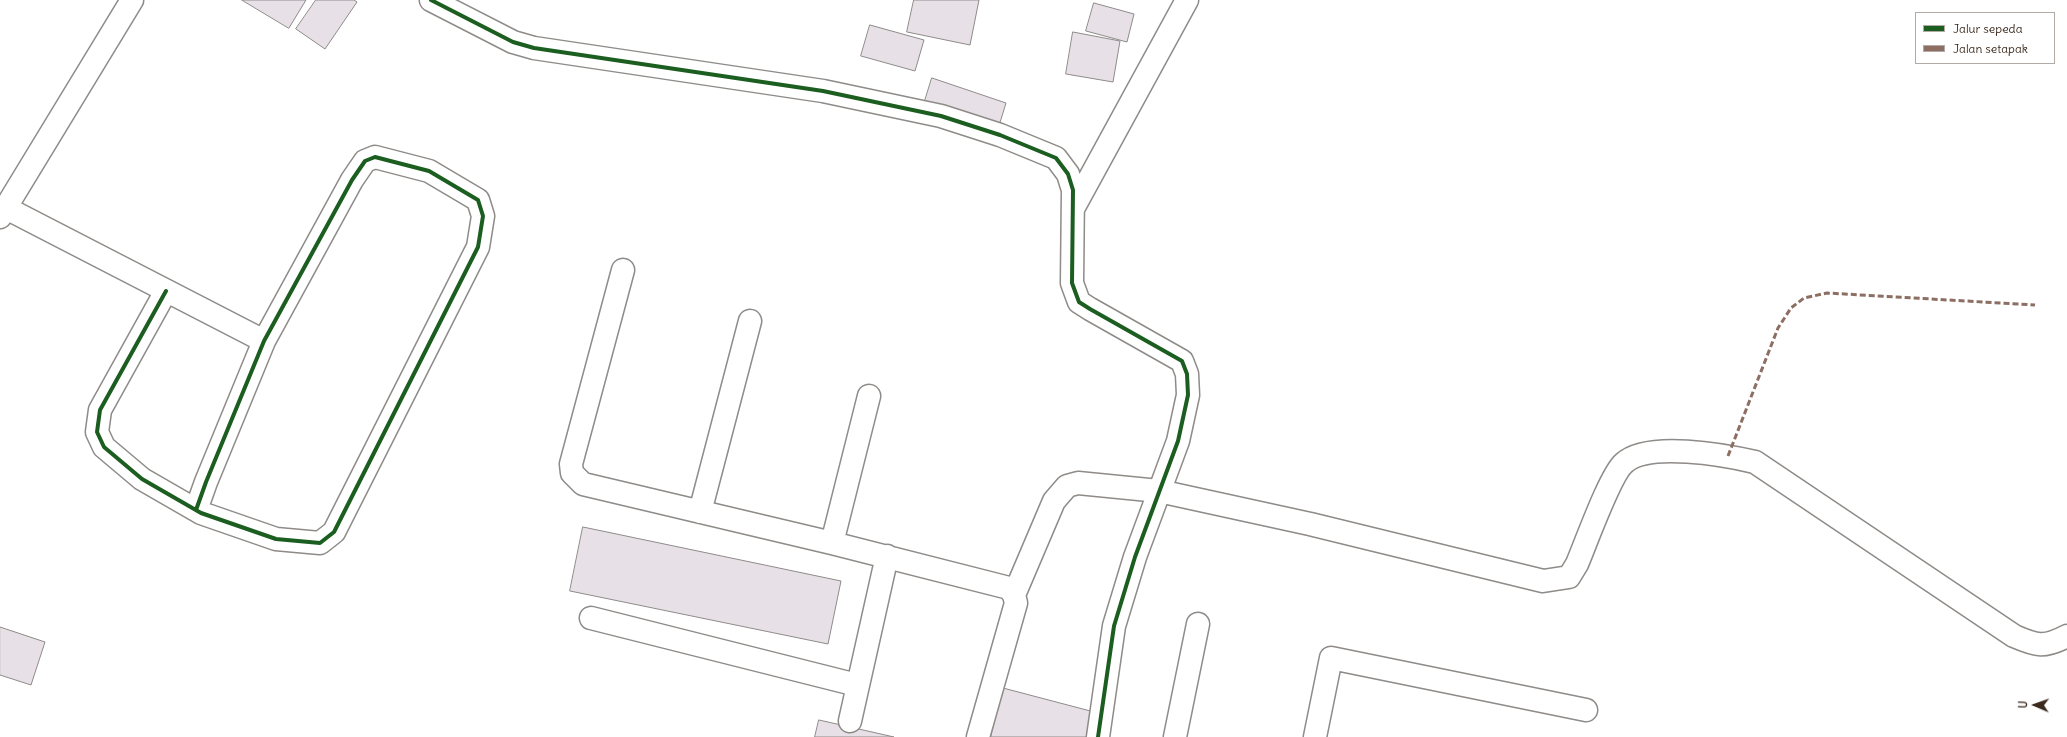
<!DOCTYPE html>
<style>
body{margin:0}
#map{position:relative;width:2067px;height:737px;overflow:hidden;background:#fff;font-family:Delius,sans-serif}
canvas{display:block}
.legend{position:absolute;left:1915px;top:12px;width:140px;height:52px;box-sizing:border-box;background:#fff;border:1px solid #b1aaa5;margin:0;padding:5px 7px;list-style:none;font-size:12px;color:#3b2a1e}
.legend li{display:flex;align-items:center;gap:8px;height:20px}
.legend b{width:20px;border:1px solid #b1aaa5}
.north{position:absolute;left:2015px;top:685px;width:40px;height:40px;-webkit-text-stroke:3px #fff;paint-order:stroke;rotate:272deg;font-size:11px;font-weight:700;line-height:16px;text-align:center;color:#3b2a1e}
.north::after{content:'';display:block;margin:auto;width:14px;height:18px;background:#3b2a1e;clip-path:polygon(50% 0,100% 100%,50% 72%,0 100%)}
</style>
<div id="map">
<canvas width="2067" height="737"></canvas>
<ul class="legend">
<li><b style="height:5px;background:#1b5e20"></b>Jalur sepeda</li>
<li><b style="height:5px;background:#8d6e63"></b>Jalan setapak</li>
</ul>
<div class="north">U</div>
</div>
<script>
const g = document.querySelector('canvas').getContext('2d');
g.lineJoin = 'round';
function fillPath(path, color) {
  g.fillStyle = color;
  g.fill(path, 'evenodd');
}
function strokePath(path, color, width, dash) {
  g.strokeStyle = color;
  g.lineWidth = width;
  g.lineCap = dash ? 'butt' : 'round';
  g.setLineDash(dash || []);
  g.stroke(path);
}
const building = new Path2D(`
 M242 0H306L289 28Z
 M316 0H354L357 2 325 49 296 29Z
 M914 0H979L970 45 907 32Z
 M1094 3 1134 14 1127 42 1086 31Z
 M870 25 924 40 915 71 861 56Z
 M1073 32 1120 41 1113 82 1066 74Z
 M932 78 1006 103 998 129 924 104Z
 M583 527 841 581 828 644 570 591Z
 M0 627 45 642 31 685 0 675Z
 M1003 688 1098 713 1092 737H991Z
 M819 720 894 737H815Z`);
const minor = new Path2D(`
 M431 0 513 42 534 48 823 91 941 116 1000 135 1056 158 1068 174 1073 190 1072 283 1079 302 1090 309 1182 361 1187 374 1188 395 1178 441 1135 557 1114 626 1098 737
 M1074 207 1187 0
 M6 208 264 341
 M0 217 132 0
 M623 270 571 464 572 473 583 484 832 543 1009 588 1014 595 1016 603 978 737
 M166 291 100 410 97 432 104 447 142 479 201 513 276 539 320 543 334 532 478 247 483 216 478 200 429 171 375 157 365 161 352 180 264 341 206 482 196 510
 M700 512 750 321
 M832 543 869 396
 M1014 595 1054 501 1067 486 1078 483 1159 491 1310 524 1543 581 1569 577 1577 564C1586 543 1610 475 1624 463 1648 441 1725 455 1755 462L2014 636C2037 646 2044 648 2067 636
 M591 618 857 685
 M850 721 887 556
 M1175 737 1198 624
 M1315 737 1331 658 1586 710`);
const quiet = new Path2D(`
 M1728 456 1778 328 1791 308 1804 298 1827 293 2035 305`);
const cycleway = new Path2D(`
 M431 0 513 42 534 48 823 91 941 116 1000 135 1056 158 1068 174 1073 190 1072 283 1079 302 1090 309 1182 361 1187 374 1188 395 1178 441 1135 557 1114 626 1098 737
 M166 291 100 410 97 432 104 447 142 479 201 513 276 539 320 543 334 532 478 247 483 216 478 200 429 171 375 157 365 161 352 180 264 341 206 482 196 510`);
fillPath(building, '#e8e0e7');
strokePath(building, '#8e8b88', 1);
strokePath(minor, '#8e8b88', 25);
strokePath(minor, '#fff', 22);
strokePath(quiet, '#8d6e63', 3, [6, 3]);
strokePath(cycleway, '#1b5e20', 4);
</script>
